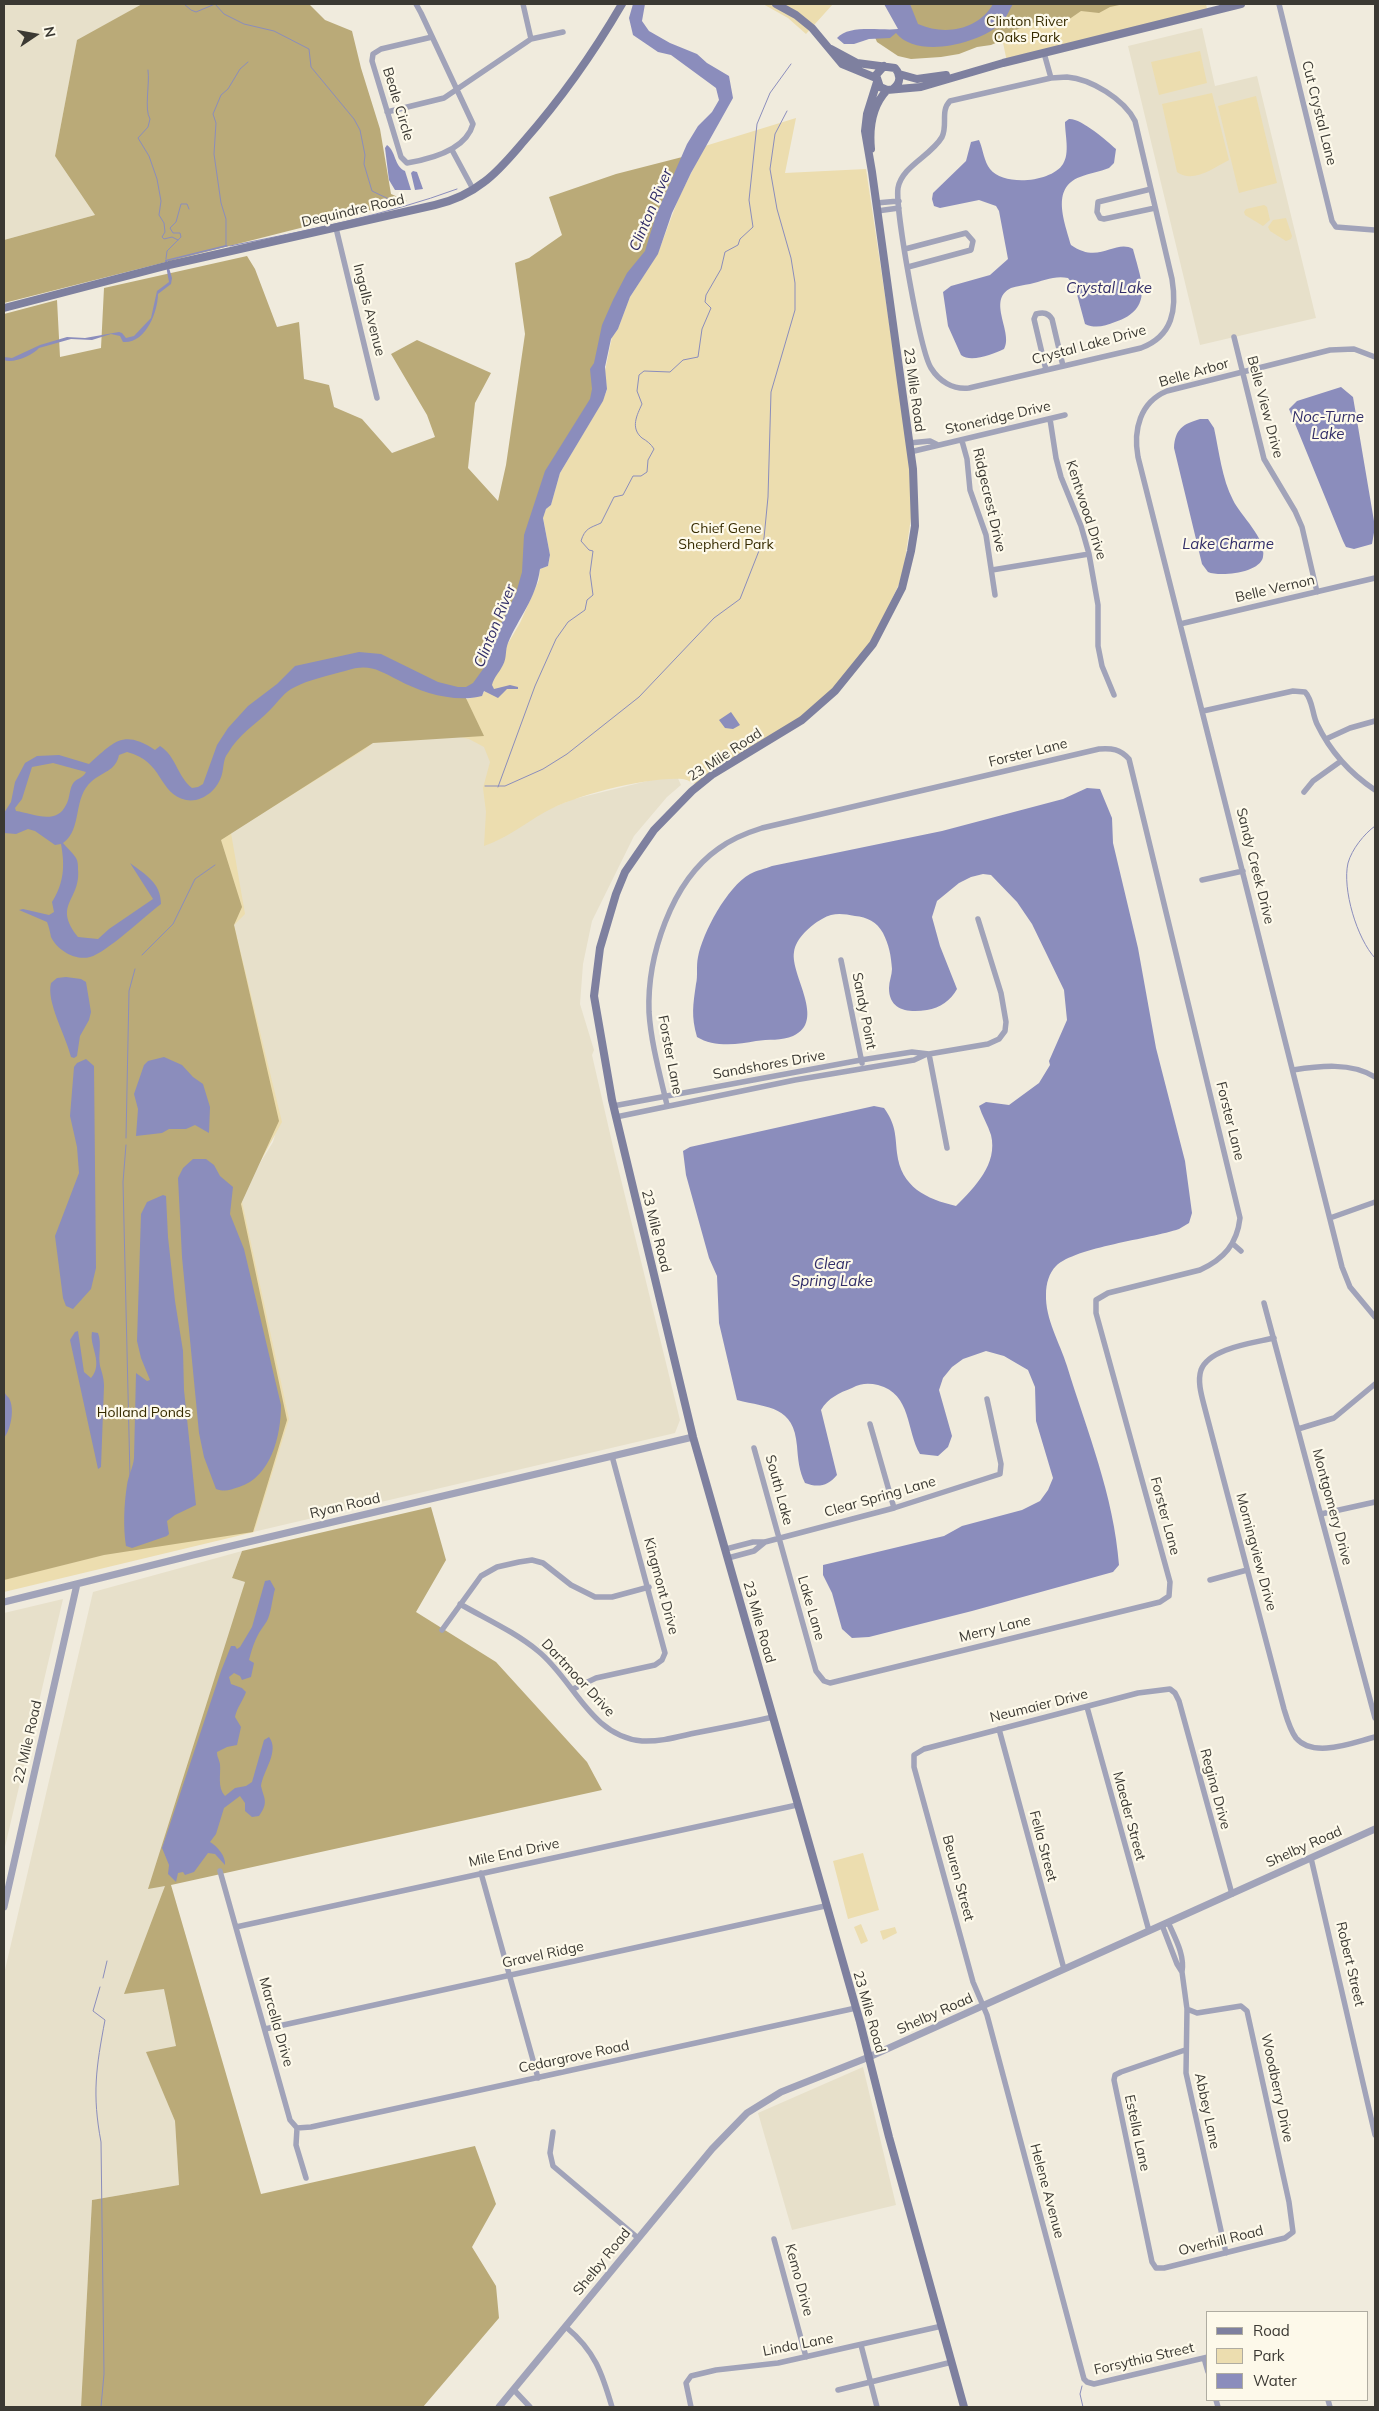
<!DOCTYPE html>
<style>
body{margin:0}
#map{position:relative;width:1379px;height:2411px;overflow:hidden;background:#f0ebdd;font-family:Mulish,sans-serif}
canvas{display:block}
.frame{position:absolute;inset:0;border:5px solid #3b3933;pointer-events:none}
.legend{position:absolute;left:1206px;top:2311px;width:162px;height:90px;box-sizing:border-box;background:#fdf9ea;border:1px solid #afaca1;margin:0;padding:6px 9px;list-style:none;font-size:15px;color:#3b3933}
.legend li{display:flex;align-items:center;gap:10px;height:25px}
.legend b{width:25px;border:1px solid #afaca1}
.north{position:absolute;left:10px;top:10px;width:50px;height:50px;-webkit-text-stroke:4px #fdf9ea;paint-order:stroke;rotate:78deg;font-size:14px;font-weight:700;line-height:20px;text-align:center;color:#3b3933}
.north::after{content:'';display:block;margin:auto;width:18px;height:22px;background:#3b3933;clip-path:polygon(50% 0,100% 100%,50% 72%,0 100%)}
</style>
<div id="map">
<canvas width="1379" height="2411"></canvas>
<div class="frame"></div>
<ul class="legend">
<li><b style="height:6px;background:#7e809f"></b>Road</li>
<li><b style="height:14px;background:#ecddaf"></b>Park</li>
<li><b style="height:14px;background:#8b8dbc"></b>Water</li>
</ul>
<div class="north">N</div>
</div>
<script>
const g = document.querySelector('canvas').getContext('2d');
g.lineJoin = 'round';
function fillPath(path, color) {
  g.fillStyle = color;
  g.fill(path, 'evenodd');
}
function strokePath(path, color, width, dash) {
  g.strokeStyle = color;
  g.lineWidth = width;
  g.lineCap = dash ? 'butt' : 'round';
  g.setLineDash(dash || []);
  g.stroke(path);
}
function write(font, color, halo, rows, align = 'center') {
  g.font = font + ' Mulish,sans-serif';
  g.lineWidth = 4.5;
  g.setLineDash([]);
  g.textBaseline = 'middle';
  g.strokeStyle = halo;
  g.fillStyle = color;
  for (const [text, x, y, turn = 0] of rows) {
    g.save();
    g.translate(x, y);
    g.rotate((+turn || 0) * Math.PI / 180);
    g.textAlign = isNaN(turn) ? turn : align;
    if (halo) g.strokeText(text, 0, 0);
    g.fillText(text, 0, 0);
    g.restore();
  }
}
const built = new Path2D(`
 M4 4H142L77 41 55 156 95 215 4 240Z
 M1202 28 1215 86 1257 76 1316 318 1200 345 1128 46Z
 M518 711 538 813 574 799 676 774 681 785 667 797 634 836 592 921 583 964 580 1004 594 1050 592 1055 614 1151 680 1420 675 1433 253 1532 287 1411 241 1204 247 1184 273 1142 279 1121 196 986 219 834 292 751Z
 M242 1551 232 1578 245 1582 170 1884 215 2037 147 2053 175 2121 179 2185 92 2200 81 2407H4V1974L93 1592Z
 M63 1599 4 1851V1613Z
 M863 2067 896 2205 792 2230 758 2113Z`);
const green = new Path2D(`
 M763 4H833L806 34 788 18Z
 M995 4H1206L1207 9 1007 62Z
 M1200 51 1207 83 1159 95 1151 62Z
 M1212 93 1229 160C1213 168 1193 184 1177 172L1162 104Z
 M1256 96 1277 183 1239 193 1218 106Z
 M796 118 785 173 866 169 911 469V518L904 566 899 584 871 643 846 676 801 718 696 784C692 783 687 779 682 779 646 777 576 795 545 812 524 824 507 838 484 846L486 812 483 788 490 762 484 747 469 739 442 733 386 732 364 750 231 833 245 914 234 925 282 1122 241 1197 289 1419 254 1532 4 1592V827L435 694 467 699 482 695 503 665 507 645 520 623 539 580 540 569 548 566 550 556 543 517 546 509 551 505 560 473 602 402 607 390 605 371 612 337 618 329 630 297 658 253 679 197 705 146Z
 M1264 205 1267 207 1270 220 1263 226 1245 215 1244 212 1246 209Z
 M1286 218 1292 236 1291 239 1286 241 1270 231 1268 227 1273 220Z
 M863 1853 879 1910 848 1919 833 1861Z
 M861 1924 868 1941 861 1944 854 1927Z
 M895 1927 897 1933 883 1940 880 1931Z`);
const forest = new Path2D(`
 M142 4H309L325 20 352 31 361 68 380 129 391 194 407 201 4 303V240L95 215 55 156 77 40Z
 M907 4H1124L1110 7 1099 13 1081 11 1068 20 1042 19 1016 30 1005 39 991 45 977 47 959 54 941 57 911 59 898 56 877 42 874 35 903 32Z
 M694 154 601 354 597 391 540 504 528 587 489 670 464 694 484 736 373 743 221 840 242 907 234 925 279 1121 241 1204 287 1420 253 1532 104 1555 4 1580V314L57 300 60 357 101 348 104 288 247 256 255 269 277 327 299 322 304 379 329 385 334 407 362 419 392 453 435 437 427 415 391 354 417 340 491 373 475 403 468 468 498 501 506 465 525 334 515 263 529 258 562 235 549 197 616 174Z
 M431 1507 446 1560 416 1612 496 1662 587 1762 602 1790 171 1885 261 2194 475 2146 496 2204 472 2247 496 2286 499 2318 423 2407H81L92 2200 179 2185 175 2121 146 2052 176 2046 164 1989 124 1994 165 1886 148 1889 245 1582 232 1578 242 1551Z`);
const water = new Path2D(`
 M633 4H645L642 21 649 31 670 43 697 54 707 63 729 76 733 98 691 173 672 213 658 254 630 297 618 329 611 339 605 367 607 389 603 401 560 473 551 505 546 509 543 518 550 555 548 566 540 569C536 599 519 617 508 643 505 650 507 658 503 665 499 673 494 677 492 685L494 689 510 685 518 687V689H507L498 698 484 691 482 696C455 703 422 693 398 680 378 670 369 663 345 671 330 675 308 680 295 687 284 692 278 702 270 710 255 725 239 734 228 753 223 759 224 767 222 774 218 790 202 803 186 800 158 794 164 761 127 752L119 755C116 771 102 772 92 781 72 798 83 829 63 843 67 848 73 853 76 858 78 861 78 866 78 869 81 901 52 904 78 937L98 939 109 929 153 899 130 863C146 875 161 883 161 904 145 916 106 953 90 957 75 961 57 950 51 937 50 932 49 927 47 922L19 910 23 909 49 915 54 912 52 902C64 883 65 866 61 844L55 845 35 831 28 829 16 834 4 833V813L11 802 15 782 25 763 37 756 59 755 89 764C114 742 123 729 155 750L160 746C176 756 177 776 192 788L198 787 203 784 217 745 228 728 248 706 277 684 295 666 359 652 381 654 438 682 458 687H466L473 683 486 665 496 634 516 593 522 572 524 535 545 471 590 399 592 389 590 369 594 363 602 325 613 300 627 273 645 251 656 215 687 144 698 126 712 112 719 100 716 88 671 55 658 52 633 35 629 18ZM53 763 86 772C83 778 78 778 74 782 69 788 70 799 66 805 56 826 32 813 16 811L15 808 22 799 32 767Z
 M884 4H910L918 24C945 36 978 30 993 4H1013C1008 12 1006 20 998 26 976 44 917 59 896 33L890 38 869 39 854 44H844L837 38C849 24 881 31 898 29Z
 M1069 119C1081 118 1107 141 1116 149L1114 163 1109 168C1100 172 1089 173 1080 177 1050 188 1065 223 1071 245 1099 265 1115 239 1133 249 1141 280 1155 309 1115 322 1105 326 1095 329 1085 324L1075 287 1068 278C1055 275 1043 281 1030 284 1024 285 1017 286 1011 288 986 300 1014 333 1004 349 993 354 971 363 961 355L948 326 943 292 951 286 990 275 1008 259 999 211 996 206 979 200 940 208 934 206 932 199 933 193 966 161 971 142 979 140C983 149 984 162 990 169 1004 187 1052 182 1063 164 1070 153 1065 135 1065 122Z
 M387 145C396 151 394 166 405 171L411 190H395L389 180 385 148Z
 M413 171 417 172 423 189 415 190 411 173Z
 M226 245 229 246 167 261 172 278 171 284 158 294C158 311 146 344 123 342L120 336 111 334 92 340 71 339 39 348C33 355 13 364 4 360V357L12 358 40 345 67 337 85 338 119 332 122 333 126 338 134 336 151 318 157 291 169 282 165 260Z
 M1341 387 1353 397 1375 527 1372 544 1354 549 1346 547 1343 541 1289 409 1297 401Z
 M1200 419H1208L1214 428C1219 451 1222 479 1233 500 1240 515 1267 539 1263 557 1260 573 1220 577 1208 572L1202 564 1174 448C1175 429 1183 424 1200 419Z
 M731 712 740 725 733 729 725 728 719 720Z
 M1087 788 1100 789 1112 818 1113 843 1138 948 1156 1048 1185 1161 1192 1213 1189 1223 1179 1229C1150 1239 1076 1247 1056 1266 1049 1273 1046 1284 1046 1294 1045 1319 1060 1343 1067 1366 1087 1431 1114 1496 1119 1565L1113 1572 972 1611 869 1637 852 1638 842 1629 832 1593 823 1575V1565L944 1536 962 1526 1022 1510 1040 1501 1048 1490 1053 1478 1036 1421 1035 1387 1028 1370 1004 1356 986 1351 963 1359 952 1367 943 1378 939 1390 952 1436 948 1447 938 1456 920 1454C906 1431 912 1394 878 1385 869 1383 861 1383 852 1388 839 1393 828 1398 821 1410L837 1475C828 1486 818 1488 805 1483 799 1471 798 1459 797 1446 794 1406 769 1408 737 1400L719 1323 717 1276 709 1258 686 1175 683 1151 690 1147 874 1106 884 1108C896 1125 895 1134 897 1153 901 1187 926 1199 956 1206 975 1187 998 1164 991 1135 988 1125 982 1116 979 1106L986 1102 1009 1105 1039 1083 1050 1065 1049 1061 1067 1020 1064 990 1032 924 1017 902 991 875 983 874 971 877 959 883 937 901 932 917 940 946 957 989C951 1000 940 1008 927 1010 909 1013 889 1011 889 988 889 981 892 975 892 969 891 955 889 945 883 933 877 922 867 917 855 916 843 914 834 912 822 919 811 925 796 938 794 952 790 975 827 1021 793 1036 782 1041 768 1039 756 1041 737 1045 713 1047 697 1037 691 1016 693 1005 696 984 698 976 696 966 698 957 703 932 727 887 750 874 757 870 765 869 772 866L942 831 1063 799Z
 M66 977 81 979 86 982 91 1012 89 1020 80 1036 77 1056 74 1058 71 1057C66 1036 46 1002 51 983L57 978Z
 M164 1057 182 1065 193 1077 203 1084 210 1107 209 1133 195 1125 186 1129H169L162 1133 136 1136 138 1109 134 1094 144 1065 148 1061Z
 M86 1059 94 1066 96 1268 91 1289 73 1309 66 1306 63 1298 55 1236 79 1173 77 1147 70 1116 74 1067 77 1063Z
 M193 1159H206L214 1165 220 1176 233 1187 230 1214 244 1249 281 1405C281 1436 271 1477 239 1487 230 1490 225 1492 216 1489L204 1457 199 1433 182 1257 178 1178 183 1168Z
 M163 1195 166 1196 168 1237 175 1301 183 1351 184 1390 196 1505 175 1515 167 1521 169 1534 167 1536 132 1548 126 1546C123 1527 124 1504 127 1485 128 1476 133 1468 134 1458L136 1373 147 1381 150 1380 141 1358 137 1341 141 1214 147 1202Z
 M78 1331 84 1372 91 1378C104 1363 89 1346 92 1332L98 1333C102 1344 98 1354 100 1366 102 1373 104 1378 104 1386L101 1467 98 1469 70 1340 75 1332Z
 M4 1391C5 1394 7 1396 9 1398 15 1409 11 1429 4 1438Z
 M270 1580 275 1589C272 1599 271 1617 265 1624 256 1636 253 1645 249 1660L254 1663 251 1677 242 1680 240 1676 234 1673 229 1677 231 1684 242 1688 246 1692C243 1701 237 1707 235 1717L241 1727 237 1745 227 1747 217 1752C217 1757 219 1759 220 1764 221 1775 217 1787 225 1796L235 1788 246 1786 252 1782 264 1740 269 1737C280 1751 263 1771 261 1786 264 1799 269 1802 259 1816L252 1817 245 1811V1803L240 1796 224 1808 216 1834 210 1842C217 1846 226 1856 225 1865L215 1854 208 1853 194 1872 185 1875 183 1872 178 1873 176 1882 168 1874 169 1865 162 1848 221 1671 231 1646H235L237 1649 240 1647 252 1627 265 1581Z`);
const stream = new Path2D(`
 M184 4 191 10 196 12 215 4 224 14 244 24 274 31 309 49 311 67 354 119 360 130 365 155 364 164 372 191 393 201 399 202 402 206
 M148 70C150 84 144 109 150 119L148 127 138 138 149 156 157 179 161 201 159 215 164 223 165 232 162 237 164 239 172 237 178 240
 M226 246V219L221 203 214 154 216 123 213 114 221 95 228 89 240 69 248 62
 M230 246C304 231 387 215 457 189
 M166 259 167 251 181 237 180 233H173L170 228 176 222 181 204H187L189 209
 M485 786H505L543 769 567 754 639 697 714 618 740 599 764 538 768 497 771 392 795 310V283L791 258 777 209 770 169 775 134 787 111
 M498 787 535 686 556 639 568 622 585 610 587 600 593 595 590 573 593 551 589 550 581 541C585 528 590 528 601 523L614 497 623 495 633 476H641L647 472 648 460 654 449C651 444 647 441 642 438 630 428 637 415 642 404L637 391 639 375 644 371 670 372 683 360 698 357 702 329 711 308 705 302 706 295 721 269 725 252 738 245 740 239 753 227 749 200 757 124 770 93 791 64
 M1375 826C1364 834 1352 849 1348 863 1342 889 1357 939 1375 958
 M142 955 173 924 195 879 215 865
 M126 1138 129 991 135 969
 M126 1145 123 1182 130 1476
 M103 1978 107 1961
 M100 1987 93 2011 105 2020C96 2068 92 2094 101 2142L104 2374 101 2407
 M1082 2386 1080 2394 1083 2407`);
const minor = new Path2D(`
 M416 4 421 13 473 124C466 150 431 159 407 163L401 157 372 61 373 54 381 49 432 37
 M1279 4 1332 221 1336 227 1374 230
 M531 39 563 32
 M1044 53 1051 78
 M1067 77C1091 79 1124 99 1135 121L1172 279C1177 309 1173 336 1141 348L969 388C953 390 939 381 931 368 920 350 895 209 898 188 902 166 931 156 942 137 948 125 940 111 950 101L1051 78Z
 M387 112 444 98 531 39 523 4
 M452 150 473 189
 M1151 189 1098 202 1097 212 1100 218 1104 219 1155 208
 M876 203 899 201
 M877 211 899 208
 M336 228 377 398
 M905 249 966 233 973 241 971 250 908 267
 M1234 337 1264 459 1295 511 1302 527 1317 592
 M1375 357 1354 349 1330 350 1167 391C1140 402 1133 430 1138 457L1342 1267 1350 1287 1375 1317
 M1046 370 1034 319 1036 314C1044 312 1048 313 1052 319L1063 366
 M1050 419 1056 458 1061 477 1081 526 1089 554 1098 605V646L1102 666 1114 695
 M962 441 967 459 970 490 986 535 995 595
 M909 443 930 441 938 445
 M910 452 1065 415
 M992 570 1089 554
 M1180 624 1375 578
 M1203 711 1293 691 1305 692C1313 700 1312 714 1317 724 1330 751 1351 774 1375 790
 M1326 739 1350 728 1375 721
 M1304 792 1313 781 1341 761
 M1202 880 1243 871
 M841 960 862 1063
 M929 1054 947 1148
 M1293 1070C1319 1066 1351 1062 1375 1077
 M667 1105C660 1075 651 1043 649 1012 647 957 671 882 718 849 731 839 746 833 762 828L1099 749C1112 748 1120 749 1129 759L1240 1218C1237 1244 1224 1259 1200 1270L1108 1293 1096 1300V1313L1170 1582 1169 1596 1160 1602 830 1683 824 1681 816 1671 754 1448
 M613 1106 861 1060 912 1052 929 1054 988 1044 999 1039 1005 1031 1006 1022 1001 993 978 919
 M616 1117 795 1080 914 1060 927 1054
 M1330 1218 1375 1202
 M1233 1244 1241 1251
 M1264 1303 1375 1718
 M1274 1338C1254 1343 1209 1348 1201 1370 1197 1382 1202 1397 1205 1409L1284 1709C1287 1719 1290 1730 1296 1738 1314 1759 1354 1742 1375 1737
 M870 1424 894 1508
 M1298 1429 1334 1418 1375 1384
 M1321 1514 1375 1502
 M726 1549 753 1542H765L894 1508 1000 1474 1001 1464 987 1399
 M728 1558 754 1551 765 1542
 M1210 1580 1247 1570
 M460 1604C486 1619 515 1632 538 1651 574 1680 590 1736 642 1741 660 1742 677 1737 695 1733 721 1728 747 1723 773 1717
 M442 1630 481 1576 497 1567 519 1562 532 1560 543 1563 571 1585 595 1597H612L649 1587
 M573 1689 596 1678 655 1665 662 1660 665 1653 612 1456
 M1087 1707 1149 1931
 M999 1729 1064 1969
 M1311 1858 1375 2135
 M220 1871 290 2120 297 2128
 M481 1873 538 2078
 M1162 1925 1177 1964 1182 1972C1185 1955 1175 1938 1168 1922
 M236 1927 797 1805
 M1182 1972 1187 2009 1186 2073 1226 2253
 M265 2029 825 1906
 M1185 2050 1121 2072 1115 2075 1114 2080 1152 2262 1156 2268H1164L1285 2238 1293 2232 1289 2202 1247 2011 1241 2006 1197 2013 1187 2009
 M297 2128 311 2127 856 2008
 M297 2128 296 2145 306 2178
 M553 2132 550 2153 553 2166 638 2238
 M774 2239 806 2357
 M566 2327C595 2351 602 2373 612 2407
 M861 2345 877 2407
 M1208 2357 1094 2384 1087 2382 1084 2379 987 2015 973 1982 914 1767V1755L924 1749 1138 1693 1170 1689 1175 1693 1179 1701 1232 1894
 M1204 2358 1208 2372
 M514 2390 530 2407
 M838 2390 952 2362
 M1216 2400 1218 2407
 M1328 2400 1330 2407
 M691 2407 686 2383 691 2376 716 2370 778 2363 942 2326`);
const tertiary = new Path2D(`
 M4 1602 193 1555 693 1437
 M4 1907 77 1584
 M499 2407 712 2149 747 2113 781 2092 869 2057 1375 1829`);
const secondary = new Path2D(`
 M776 4 796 15 812 28 842 64 876 78
 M831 49 857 63 895 68C901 75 901 83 893 89
 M884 66 876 75 880 87 887 90 921 87 1003 63 1241 4
 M899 74 917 79 946 75
 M877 82 867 114 865 131 872 172 913 469 915 526 911 551 902 588 873 644 835 691 802 720 713 774 692 791 654 830 625 872 616 894 600 948 594 996 612 1100 693 1437 860 2022 889 2137 964 2407
 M871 149C869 128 872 106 887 90
 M4 308 169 265 435 205C452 201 470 193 484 182 499 171 511 156 524 141 561 99 594 52 622 4`);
const parkNames = [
 ["Clinton River",1027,22],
 ["Oaks Park",1027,38],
 ["Chief Gene",726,529],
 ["Shepherd Park",726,545],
 ["Holland Ponds",144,1413]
];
const streetNames = [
 ["Beale Circle",398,104,73],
 ["Cut Crystal Lane",1319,113,76],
 ["Dequindre Road",353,211,-13],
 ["Ingalls Avenue",369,310,76],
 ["Crystal Lake Drive",1089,345,-15],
 ["Belle Arbor",1194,373,-16],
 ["23 Mile Road",914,390,82],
 ["Belle View Drive",1265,407,75],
 ["Stoneridge Drive",998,418,-13],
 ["Ridgecrest Drive",989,500,77],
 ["Kentwood Drive",1086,510,72],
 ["Belle Vernon",1275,589,-13],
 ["Forster Lane",1028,753,-14],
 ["23 Mile Road",725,755,-33],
 ["Sandy Creek Drive",1255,866,76],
 ["Sandy Point",864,1011,79],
 ["Forster Lane",670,1055,79],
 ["Sandshores Drive",769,1065,-10],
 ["Forster Lane",1230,1121,76],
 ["23 Mile Road",656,1231,76],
 ["South Lake",779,1490,75],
 ["Clear Spring Lane",880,1497,-16],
 ["Ryan Road",345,1506,-13],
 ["Montgomery Drive",1332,1507,75],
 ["Forster Lane",1165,1516,75],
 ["Morningview Drive",1256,1552,75],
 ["Kingmont Drive",661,1586,75],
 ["Lake Lane",811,1608,74],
 ["23 Mile Road",759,1622,74],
 ["Merry Lane",995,1629,-14],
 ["Dartmoor Drive",578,1678,47],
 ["Neumaier Drive",1039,1706,-14],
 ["22 Mile Road",28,1742,-77],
 ["Regina Drive",1215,1789,75],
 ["Maeder Street",1129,1816,75],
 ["Fella Street",1043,1846,75],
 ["Shelby Road",1304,1847,-24],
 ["Mile End Drive",514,1853,-12],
 ["Beuren Street",958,1878,75],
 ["Gravel Ridge",543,1955,-12],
 ["Robert Street",1350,1964,77],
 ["23 Mile Road",869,2012,74],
 ["Shelby Road",935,2014,-24],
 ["Marcella Drive",276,2022,74],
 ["Cedargrove Road",574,2057,-12],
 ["Woodberry Drive",1277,2088,78],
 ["Abbey Lane",1207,2111,78],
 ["Estella Lane",1137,2133,78],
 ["Helene Avenue",1047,2191,75],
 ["Overhill Road",1221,2241,-14],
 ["Shelby Road",602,2262,-51],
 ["Kemo Drive",799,2280,75],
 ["Linda Lane",798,2345,-11],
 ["Forsythia Street",1144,2359,-13]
];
const waterNames = [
 ["Clinton River",651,210,-67],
 ["Crystal Lake",1109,288],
 ["Noc-Turne",1328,417],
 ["Lake",1328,434],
 ["Lake Charme",1228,544],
 ["Clinton River",495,626,-68],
 ["Clear",832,1264],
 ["Spring Lake",832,1281]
];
fillPath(built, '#e7e0ca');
fillPath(green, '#ecddaf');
fillPath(forest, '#baaa78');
fillPath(water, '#8b8dbc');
strokePath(stream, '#8b8dbc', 1);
strokePath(minor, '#a1a3b9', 5.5);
strokePath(tertiary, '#a1a3b9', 7);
strokePath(secondary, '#7e809f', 8);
write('14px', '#362b00', '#fdf9ea', parkNames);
write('14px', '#3b3933', '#fdf9ea', streetNames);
write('italic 15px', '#312d68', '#fdf9ea', waterNames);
</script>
